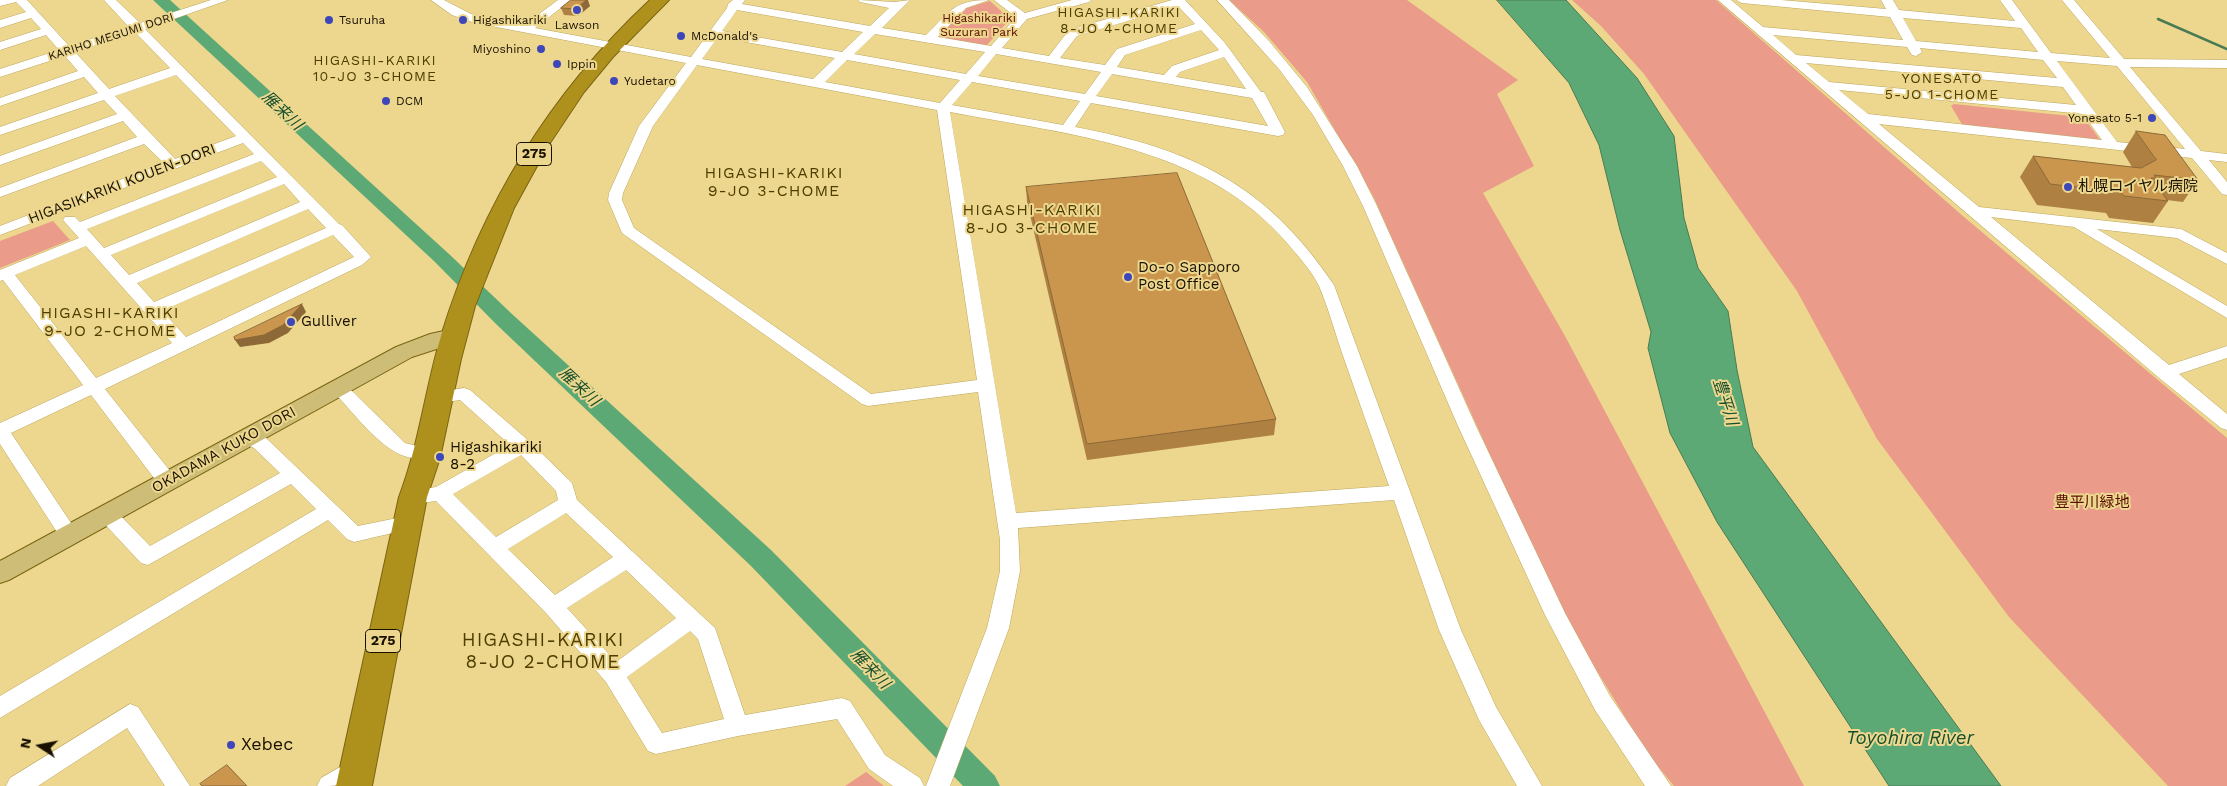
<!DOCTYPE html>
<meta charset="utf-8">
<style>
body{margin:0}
#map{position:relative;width:2227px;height:786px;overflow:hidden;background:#edd78e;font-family:"Work Sans",sans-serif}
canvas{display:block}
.north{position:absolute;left:15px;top:721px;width:50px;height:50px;-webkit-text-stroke:4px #edd78e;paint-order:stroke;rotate:281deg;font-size:14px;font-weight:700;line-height:20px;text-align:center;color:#181100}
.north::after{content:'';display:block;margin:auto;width:18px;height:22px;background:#181100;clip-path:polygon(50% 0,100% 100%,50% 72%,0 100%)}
</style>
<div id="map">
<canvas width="2227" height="786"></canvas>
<div class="north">N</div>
</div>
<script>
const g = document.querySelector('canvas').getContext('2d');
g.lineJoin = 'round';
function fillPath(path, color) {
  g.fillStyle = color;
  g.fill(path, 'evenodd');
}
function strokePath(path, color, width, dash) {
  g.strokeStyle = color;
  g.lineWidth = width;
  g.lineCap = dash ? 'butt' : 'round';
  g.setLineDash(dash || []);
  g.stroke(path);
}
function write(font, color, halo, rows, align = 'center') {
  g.font = font + ' "Work Sans","Noto Sans JP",sans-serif';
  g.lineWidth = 4;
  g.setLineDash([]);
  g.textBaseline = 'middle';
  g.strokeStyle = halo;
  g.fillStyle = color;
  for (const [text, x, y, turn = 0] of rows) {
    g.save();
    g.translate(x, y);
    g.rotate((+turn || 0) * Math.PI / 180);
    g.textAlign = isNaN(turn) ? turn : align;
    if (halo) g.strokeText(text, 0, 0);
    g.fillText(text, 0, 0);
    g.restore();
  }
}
const green = new Path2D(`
 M1229 0H1407L1518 80 1497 94 1534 166 1483 193 1565 336 1804 786H1674L1647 753 1561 612 1373 196 1307 82 1264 32Z
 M1572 0H1716L1964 217 2227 438V786H2168L2009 617 1877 439 1797 291 1644 74 1601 26Z
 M990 1 1010 19 986 46 937 38 967 8Z
 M1954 104 2080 117 2084 118 2101 141 1963 126 1951 106Z
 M53 221 70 240 0 268V241Z
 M866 772 884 786H845Z`);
const water = new Path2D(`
 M1497 0H1566L1637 78 1674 136 1684 218 1698 268 1728 311 1737 370 1753 447 2001 786H1889L1717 522 1670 433 1648 348 1651 332 1620 230 1599 145 1569 83Z`);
const stream = new Path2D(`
 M2158 19 2227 49`);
const river = new Path2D(`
 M153 0H170L449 254 512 314 771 550 995 776 1000 786H963L751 566 496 324 435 262Z`);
const minor = new Path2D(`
 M0 0H27L69 46 129 27 104 0H116L140 23 211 0H228L145 29 339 224 342 225 371 257 362 265 105 389 174 476 176 481 174 486 167 488 160 486 91 395 11 433 79 535 76 540 69 543 62 540 0 444V423L83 385 3 280 0 281V270L79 238 63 220 65 217H75L80 222 254 154 243 143 0 235V226L164 163 144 144 0 197V188L137 137 123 121 0 165V156L117 114 104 100 0 135V127L98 93 84 77 0 106V98L78 71 65 56 0 77V69L59 50 46 35 0 50V42L41 29 31 18 0 28V20L26 12 16 2 0 6ZM135 32 170 68 109 89 75 52ZM176 75 236 136 175 159 115 96ZM261 161 277 177 104 248 87 229ZM284 184 300 202 129 275 111 255ZM308 209 326 228 154 302 137 283ZM333 235 354 257 186 337 162 311ZM86 246 172 343 96 378 15 275Z
 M431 0H444L471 14 523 26 558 0H571L535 28 691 57 727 8 728 4 733 0H745L742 4 870 26 889 8 860 2 858 0 895 2 910 0 882 28 926 35C950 12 953 0 989 0L966 8 938 37 991 46 1016 17 994 0H1007L1025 13 1072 0H1091L1089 2 1027 19 1002 48 1049 56 1069 30 1172 0H1185L1225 43 1261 92H1264L1285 132 1283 135 1278 136 1091 103 1075 127C1192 149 1266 184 1334 285L1461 630 1496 707 1542 786H1517L1479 720 1439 630 1394 500 1018 528 1020 571 1009 628 950 786H926L987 628 1000 571V540L978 392 868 406 862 404 622 233 608 200 609 193 639 126 686 63 475 23 452 15ZM1178 6 1195 24 1117 49 1105 65 1060 58 1077 36ZM737 10 863 32 842 52 722 31ZM1201 30 1219 50 1172 66 1164 75 1117 67 1125 55ZM875 34 985 52 966 74 854 54ZM718 37 835 58 813 79 702 59ZM996 54 1101 72 1085 94 978 76ZM1224 57 1246 89 1176 77 1180 72ZM847 60 960 80 940 103 825 82ZM697 65 937 110 977 380 871 394 634 228 622 200 623 193 653 126ZM1112 74 1252 98 1268 126 1096 96ZM972 82 1080 101 1063 125 952 105ZM950 112C1070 135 1204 145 1288 244 1298 256 1312 271 1319 286 1328 307 1334 329 1341 350 1357 396 1373 441 1389 486L1016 513Z
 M1217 0H1229L1269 41 1307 87 1357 166 1377 206 1476 426 1565 613 1610 696 1671 786H1645L1595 710 1545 615 1458 426 1363 206 1343 166 1313 115 1279 69Z
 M1718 0H1731L1763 27 1903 40 1890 17 1742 3 1736 0H1781L1886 9 1881 0H1893L1899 10 2015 21 2000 0H2012L2051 53 2110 58 2062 0H2074L2124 59 2227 60V68L2130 67 2201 151 2227 154V162L2209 160 2227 182V195L2222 194 2192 158 1879 124 1979 207 2181 229 2227 253V264L2177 238 2097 229 2227 306V318L2074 227 1991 217 2169 365 2227 346V358L2179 374 2227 414V430L2221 428 2158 377ZM1903 18 2021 28 2038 52 1916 41ZM1773 35 1907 47 1912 55 1916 56 1922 52 1920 48 2043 60 2057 78 1796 55ZM2057 61 2117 66 2185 149 2117 142ZM1806 63 2063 87 2076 105 1829 82ZM1839 90 2083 114 2102 140 1868 114Z
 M464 388 470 390 529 441 572 483 577 500 715 628 745 715 842 698 850 701 885 755 920 778 924 786H893L869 769 837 719 738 736 656 754 648 751 606 682 546 613 436 501 413 504 406 502 403 497 406 492 436 487 510 445 460 400 439 403 433 401 430 397 433 393ZM521 455 556 491 558 500 496 537 453 494ZM566 513 613 557 555 595 508 549ZM626 570 676 618 616 662 567 608ZM690 631 698 639 724 719 662 733 627 677Z
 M346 389 352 391 405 443 421 447 423 452 421 457C393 465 358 418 340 399L337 395 340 391Z
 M247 431 266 438 358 526 407 516 414 518 417 523 414 528 354 542 347 539 328 520 0 718V696L316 509 291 484 148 565 141 563 100 519 97 514 100 509 107 507 114 509 150 546 280 473 254 448 241 442 238 437 241 432Z
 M130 704 138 707 190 786H165L127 728 38 786H6L10 778Z
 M356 758 364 762 368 769C358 786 337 786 317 786L321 778Z`);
const major = new Path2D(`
 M453 329 461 331 464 336 461 341 412 357 9 580 0 583V561L396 347 430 334Z`);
const highway = new Path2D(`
 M650 0H669L613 57 584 92 548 146 514 208 475 306 461 359 440 458 427 497 372 786H336L399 497C419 445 425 390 441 336 481 206 550 93 650 0Z`);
const wall = new Path2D(`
 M590 6 578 16 564 15 561 8Z
 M2136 131 2198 180 2183 202 2167 200 2168 201 2153 223 2109 218 2106 213 2037 205 2020 177 2033 156 2132 167 2123 152Z
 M1026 187 1276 419 1274 435 1087 460 1027 202Z`);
const shadedWall = new Path2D(`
 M586 0H588L590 6 578 16 576 9Z
 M302 304 306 312 288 333 269 343 240 347 235 340Z`);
const building = new Path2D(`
 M571 0H586L576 9 561 8Z
 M2136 131 2165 135 2198 180 2154 175 2156 178H2151L2168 201 2124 196 2120 192 2050 184 2033 156 2141 168 2156 160Z
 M1177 173 1276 419 1087 444 1026 187Z
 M302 304 283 325 264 335 235 340 234 337Z
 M227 765 247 786H202L200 784Z`);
const markers = [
 [577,10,5,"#3d47ba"],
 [329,20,5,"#3d47ba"],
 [463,20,5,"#3d47ba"],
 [681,36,5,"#3d47ba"],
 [541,49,5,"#3d47ba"],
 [557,64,5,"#3d47ba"],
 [614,81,5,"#3d47ba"],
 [386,101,5,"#3d47ba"],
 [2152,118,5,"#3d47ba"],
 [2068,187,5,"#3d47ba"],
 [1128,277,5,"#3d47ba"],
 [291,322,5,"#3d47ba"],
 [440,457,5,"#3d47ba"],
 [231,745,5,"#3d47ba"]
];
const farParknames = [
 ["Higashikariki",979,18],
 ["Suzuran Park",979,32]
];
const farPoinames = [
 ["Tsuruha",339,20],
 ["Higashikariki",473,20],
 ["Lawson",577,25,"center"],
 ["McDonald's",691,36],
 ["Miyoshino",531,49,"right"],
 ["Ippin",567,64],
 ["Yudetaro",624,81],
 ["DCM",396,101],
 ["Yonesato 5-1",2142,118,"right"]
];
const farStreetnames = [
 ["KARIHO MEGUMI DORI",111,37,-18]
];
const farNeighbourhoodnames = [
 ["HIGASHI-KARIKI",1119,13],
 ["8-JO 4-CHOME",1119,29],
 ["HIGASHI-KARIKI",375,61],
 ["10-JO 3-CHOME",375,77],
 ["YONESATO",1942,79],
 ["5-JO 1-CHOME",1942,95]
];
const shields = [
 [534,154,35],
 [383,641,35]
];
const shieldNames = [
 ["275",534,154],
 ["275",383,641]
];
const streetNames = [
 ["HIGASIKARIKI KOUEN-DORI",122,184,-21],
 ["OKADAMA KUKO DORI",224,450,-29]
];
const poiNames = [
 ["札幌ロイヤル病院",2078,187],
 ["Do-o Sapporo",1138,268],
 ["Post Office",1138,285],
 ["Gulliver",301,322],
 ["Higashikariki",450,448],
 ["8-2",450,465]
];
const parkNames = [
 ["豊平川緑地",2092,503]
];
const waterNames = [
 ["雁来川",282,111,43],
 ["雁来川",579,387,43],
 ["豊平川",1725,402,72],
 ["雁来川",870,669,46]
];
const neighbourhoodNames = [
 ["HIGASHI-KARIKI",774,173],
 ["9-JO 3-CHOME",774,191],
 ["HIGASHI-KARIKI",1032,210],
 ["8-JO 3-CHOME",1032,228],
 ["HIGASHI-KARIKI",110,313],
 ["9-JO 2-CHOME",110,331]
];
const nearPoinames = [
 ["Xebec",241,745]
];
const nearNeighbourhoodnames = [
 ["HIGASHI-KARIKI",543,640],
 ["8-JO 2-CHOME",543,662]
];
const nearWaternames = [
 ["Toyohira River",1910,738]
];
fillPath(green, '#ea9b89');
fillPath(water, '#5ca976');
strokePath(water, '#487b53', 1);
strokePath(stream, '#487b53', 2.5);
fillPath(river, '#5ca976');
strokePath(minor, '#bba65e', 1);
strokePath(major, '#7a6412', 2);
strokePath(highway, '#7a6412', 2);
fillPath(minor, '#fff');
fillPath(major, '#cebd77');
fillPath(highway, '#ae911c');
fillPath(wall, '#ae8143');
fillPath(shadedWall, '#8d6937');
fillPath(building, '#ca964e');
strokePath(building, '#8d6937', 1);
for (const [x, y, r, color] of markers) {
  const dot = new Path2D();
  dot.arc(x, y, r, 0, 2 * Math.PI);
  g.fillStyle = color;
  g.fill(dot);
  strokePath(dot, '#edd78e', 2);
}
write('12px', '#590c00', '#edd78e', farParknames);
write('12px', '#181100', '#edd78e', farPoinames, 'left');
write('12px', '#181100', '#edd78e', farStreetnames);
g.letterSpacing = '1px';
write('14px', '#4e3f00', '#edd78e', farNeighbourhoodnames);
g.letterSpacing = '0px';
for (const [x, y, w] of shields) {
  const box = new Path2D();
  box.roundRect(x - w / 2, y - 11.5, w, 23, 4);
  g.fillStyle = '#edd78e';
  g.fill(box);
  strokePath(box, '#181100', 1);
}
write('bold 14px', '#181100', null, shieldNames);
write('15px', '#181100', '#edd78e', streetNames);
write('15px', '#181100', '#edd78e', poiNames, 'left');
write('15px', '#590c00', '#edd78e', parkNames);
write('italic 16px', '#154f2d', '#edd78e', waterNames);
g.letterSpacing = '1px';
write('16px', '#4e3f00', '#edd78e', neighbourhoodNames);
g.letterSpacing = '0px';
write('18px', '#181100', '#edd78e', nearPoinames, 'left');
g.letterSpacing = '1px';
write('19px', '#4e3f00', '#edd78e', nearNeighbourhoodnames);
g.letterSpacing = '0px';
write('italic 19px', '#154f2d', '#edd78e', nearWaternames);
</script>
